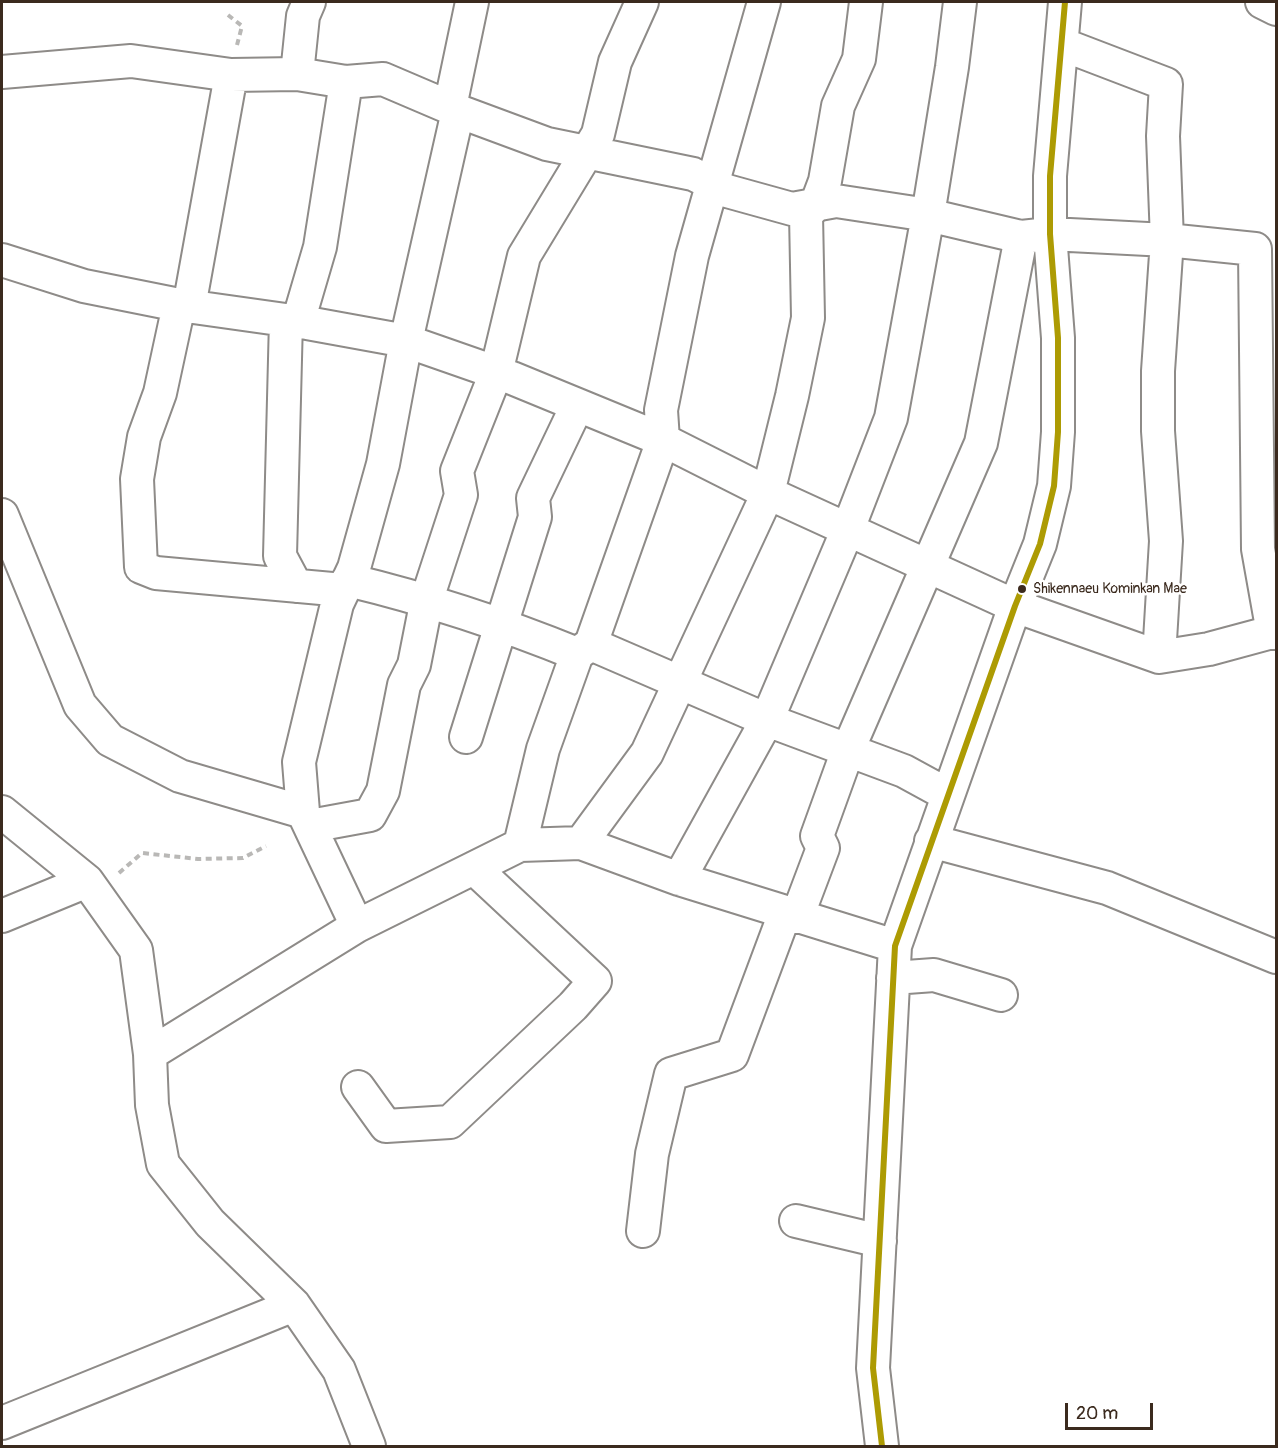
<!DOCTYPE html>
<style>
body{margin:0}
#map{position:relative;width:1278px;height:1448px;overflow:hidden;background:#fff;font-family:Pangolin,sans-serif}
canvas{display:block}
.frame{position:absolute;inset:0;border:3px solid #3b2a1e;pointer-events:none}
.scale{position:absolute;left:1065px;top:1403px;width:88px;height:27px;box-sizing:border-box;border:3px solid #3b2a1e;border-top:0;padding-left:8px;font-size:18px;line-height:21px;white-space:nowrap;color:#3b2a1e;-webkit-text-stroke:4px #fff;paint-order:stroke}
</style>
<div id="map">
<canvas width="1278" height="1448"></canvas>
<div class="frame"></div>
<div class="scale">20 m</div>
</div>
<script>
const g = document.querySelector('canvas').getContext('2d');
g.lineJoin = 'round';
function strokePath(path, color, width, dash) {
  g.strokeStyle = color;
  g.lineWidth = width;
  g.lineCap = dash ? 'butt' : 'round';
  g.setLineDash(dash || []);
  g.stroke(path);
}
function write(font, color, halo, rows, align = 'center') {
  g.font = font + ' Pangolin,sans-serif';
  g.lineWidth = 5;
  g.setLineDash([]);
  g.textBaseline = 'middle';
  g.strokeStyle = halo;
  g.fillStyle = color;
  for (const [text, x, y, turn = 0] of rows) {
    g.save();
    g.translate(x, y);
    g.rotate((+turn || 0) * Math.PI / 180);
    g.textAlign = isNaN(turn) ? turn : align;
    if (halo) g.strokeText(text, 0, 0);
    g.fillText(text, 0, 0);
    g.restore();
  }
}
const path = new Path2D(`
 M228 15 242 26 237 45
 M119 873 142 853 198 859 243 858 266 846`);
const street = new Path2D(`
 M1262 2 1276 9
 M1064 45 1166 84 1163 136 1167 240 1255 249 1258 549 1273 633
 M2 72 131 61 231 75 297 74 346 82 383 79 458 111
 M297 74 303 16 309 2
 M450 107 472 2
 M2 260 84 286 179 305 307 323 406 341 512 378 663 440 768 493 1015 606 1159 657 1209 649 1276 631
 M179 305 160 393 144 437 137 479 141 567 156 573 343 590
 M189 307 231 75
 M286 320 280 556 296 586
 M298 322 320 247 346 82
 M2 515 80 705 110 740 180 776 303 812
 M348 580C427 599 501 623 577 654
 M591 644 767 720 904 771 948 795
 M466 737 535 517 533 498 577 406
 M2 812 87 881 136 950 150 1054 152 1105 163 1164 210 1223 294 1305 339 1370 369 1446
 M310 826 370 815 383 791 404 685 414 665 427 599 461 495 457 471 496 373 524 256 598 134 615 62 642 2
 M931 841 1107 888 1276 957
 M581 843 647 753 768 493 792 396 808 318 806 214 816 205 825 181 838 106 859 59 866 2
 M520 845 581 843 679 879 895 946
 M679 879 767 720 848 529 891 418 928 215 952 67 960 2
 M2 916 87 881
 M797 917 823 848 817 836 848 750 981 443 1021 237
 M357 926 303 812 299 762 337 604 354 568 383 464 406 341 458 111 547 144 693 174 727 191 792 209 836 201 928 215 1021 237 1050 234 1167 240 1158 371V431L1166 541 1159 657
 M893 978 934 975 1001 995
 M150 1054 357 926 520 845 543 749 577 654 591 644 663 440 661 410 692 256 764 2
 M358 1087 386 1126 450 1122 573 1006 595 981 474 868
 M796 1221 880 1241
 M643 1231 652 1154 671 1074 732 1055 785 913
 M2 1423 294 1305
 M882 1446 873 1368 895 946 1015 606 1040 544 1054 486 1058 432V338L1050 234V176L1065 2`);
const bus1 = new Path2D(`
 M882 1446 873 1368 895 946 1015 606 1040 544 1054 486 1058 432V338L1050 234V176L1065 2`);
const markers = [
 [1022,589,5,"#3b2a1e"]
];
const busNames = [
 ["Shikennaeu Kominkan Mae",1033,589]
];
strokePath(street, '#8e8b88', 36);
strokePath(path, '#b9b8b6', 4, [6, 4.5]);
strokePath(street, '#fff', 32);
strokePath(bus1, '#ad9b03', 6);
for (const [x, y, r, color] of markers) {
  const dot = new Path2D();
  dot.arc(x, y, r, 0, 2 * Math.PI);
  g.fillStyle = color;
  g.fill(dot);
  strokePath(dot, '#fff', 2);
}
write('14px', '#3b2a1e', '#fff', busNames, 'left');
</script>
